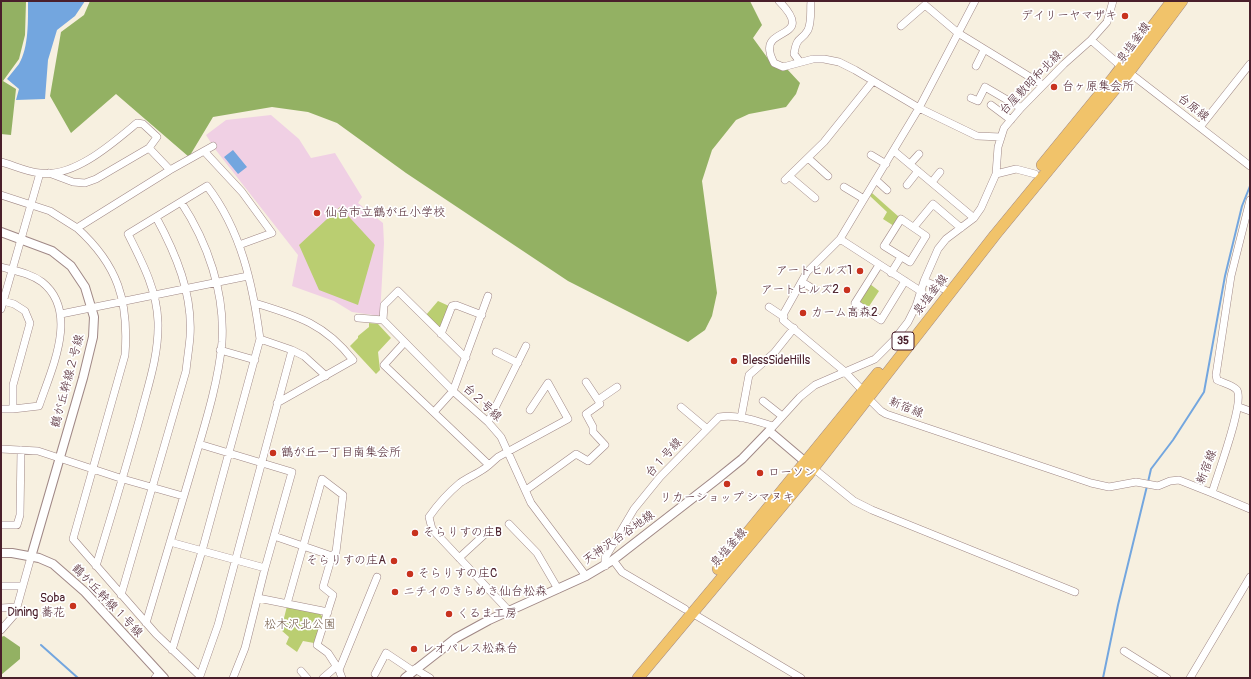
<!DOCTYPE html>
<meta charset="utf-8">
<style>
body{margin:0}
#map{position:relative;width:1251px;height:679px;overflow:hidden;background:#f7f0e0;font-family:Pangolin,sans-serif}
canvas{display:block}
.frame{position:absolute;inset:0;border:2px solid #4a1f2b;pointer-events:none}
</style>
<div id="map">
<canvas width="1251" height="679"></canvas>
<div class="frame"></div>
</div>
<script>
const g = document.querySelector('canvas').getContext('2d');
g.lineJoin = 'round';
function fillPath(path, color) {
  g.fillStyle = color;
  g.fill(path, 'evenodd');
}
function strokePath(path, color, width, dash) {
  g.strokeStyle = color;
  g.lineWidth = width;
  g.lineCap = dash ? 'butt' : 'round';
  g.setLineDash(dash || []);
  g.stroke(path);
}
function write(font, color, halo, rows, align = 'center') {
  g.font = font + ' Pangolin,"Klee One",sans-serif';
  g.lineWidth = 3.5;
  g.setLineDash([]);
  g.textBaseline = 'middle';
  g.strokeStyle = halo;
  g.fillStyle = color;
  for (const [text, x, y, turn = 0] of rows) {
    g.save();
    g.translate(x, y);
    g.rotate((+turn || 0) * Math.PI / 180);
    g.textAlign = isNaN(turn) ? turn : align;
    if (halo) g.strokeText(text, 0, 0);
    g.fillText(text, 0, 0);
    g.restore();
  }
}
const built = new Path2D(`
 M271 115 299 139 311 158 335 153 362 197 358 203 383 223 384 243 380 316 352 312 334 301 292 286 298 255 215 149 206 135 226 120Z`);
const green = new Path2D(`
 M872 193 899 217 894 226 883 219 887 212 870 196Z
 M340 207 375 245 358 305 319 290 299 245Z
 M870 284 879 291 868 308 861 304 860 300Z
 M438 301 449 306 440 330 426 315Z
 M369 323 378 324 391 338 378 352 380 370 376 374 350 346 358 338V336L369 327Z
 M287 606 320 614 323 617 314 643 303 641 297 652 286 644 289 637 281 630Z`);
const forest = new Path2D(`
 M1 1H26L25 35 19 59 3 81 16 89 11 135 1 134Z
 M90 1H750L762 25 753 38 769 60 787 69 800 83 796 94 786 107 749 114 736 120 712 150 702 181 717 293 712 316 705 330 688 342 568 281 406 173 337 123 308 112 272 107 213 117 189 157 116 94 71 133 50 96 61 32 84 15Z
 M4 636 20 647V659L1 675V637Z`);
const water = new Path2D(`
 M28 1H85L75 16 57 30 48 60 45 99 16 100 19 89 7 79C11 74 15 69 19 64 29 47 28 20 28 1Z
 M233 150 247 167 238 174 224 157Z`);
const stream = new Path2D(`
 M1148 482 1151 469 1173 440 1204 392 1225 276 1242 206 1250 186
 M41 645 78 678
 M1103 678 1118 605 1147 486`);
const minor = new Path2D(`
 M779 1C816 39 764 27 770 52 770 56 773 60 774 63L783 67 813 59H824L839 62 855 70 919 108 977 136 1001 137
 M901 26 925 5 958 33 1043 85
 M1091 40 1122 67 1250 166
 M800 62 794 54C797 35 801 42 808 30 812 21 810 10 811 1
 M976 66 984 50
 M971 98 978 101 985 87 1021 108
 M991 105 1011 120
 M1200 127 1250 64
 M149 148 170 170 213 146
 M204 151 242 192 272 233 239 245
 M894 151 974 218
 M871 155 886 164
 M808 158 828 176
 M1 162C13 165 27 172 40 173 74 178 113 143 137 123L143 124 157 137 149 148 96 179 85 183 73 182 49 173
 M910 164 919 154
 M996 174 1016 169 1035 174
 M789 176 815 198
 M785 180 824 142 873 81
 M876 180 887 190
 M932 182 940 172
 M907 185 918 171
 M844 187 864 199
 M1 195 50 211 77 228 170 170
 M901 219 926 236 910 262 884 246Z
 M914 227 933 204 961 228
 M77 228C118 265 129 301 125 355L73 539 156 634 200 676 218 625 292 350 260 339
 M840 239 922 292
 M879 265 855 303 881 320 905 281
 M1 267C15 271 30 273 42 282 80 312 51 370 39 406L13 409V385L30 323 25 311 14 304 3 301
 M891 273 901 257
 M924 281 944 289
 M802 282 815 290
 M255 303C298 316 325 324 353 360L277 403
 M769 307 784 317
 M1 309 40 173
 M61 314 248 276
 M358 318 383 320 453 391 488 422 501 437 531 503 586 576
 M383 320 384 305 398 291 466 358
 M441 334 452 306 456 305 482 315
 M404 343 384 365 489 465 498 457 568 419 548 383 530 410
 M220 350 255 360
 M292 350 304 356 326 376
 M496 352 518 363
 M586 382 598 400
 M863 391 844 371 783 320 784 313 807 272 840 239 864 199 919 108 975 1
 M868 398 881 411 886 414 1091 483 1109 487 1136 482 1158 486 1170 481 1179 480 1212 493C1217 475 1245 403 1237 390 1233 385 1223 383 1217 380L1216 375 1231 276 1250 200
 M763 401 782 416
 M681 407 706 428
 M1239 407 1250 411
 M1 409H13
 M434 412 453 391 488 296
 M741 418 749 375 774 353 794 328
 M488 422 526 346
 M769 431 800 397 815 385 875 359 894 340 908 322 916 306 924 281 938 249 946 239 974 218 981 208 996 174 998 147 1004 128 1021 108 1064 64 1091 40 1107 22 1113 1
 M199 444 292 472 265 568 245 648 233 678
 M1 449 38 451 123 479 183 496
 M489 465C480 473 470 476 460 483 448 493 438 504 429 517L432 529 509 611
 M813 468 854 501 872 510 1075 592
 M526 490 576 454 588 461 605 445 593 432V427L586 414 600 404 598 400 617 387
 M1212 493 1250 509
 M509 524 537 553 558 589
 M1 525H17L20 515 21 450
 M274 536 332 556
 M170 542 265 568
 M459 558 485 534
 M613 560 622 572 685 609
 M96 566C111 517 126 467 140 417 148 386 159 355 158 322 157 290 142 262 128 234L207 186C241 230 253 285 260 339L202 551 172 650
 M605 566V558L634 509 660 477 719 417C737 414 756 421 773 426
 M1 586H22
 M121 595 186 371C187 360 189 349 190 337 193 294 176 254 156 217
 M258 598 328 612
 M287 604 322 479 343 495 336 552 332 556 323 587 333 595 317 645 328 653 339 670
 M1 608 17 607
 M692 613 801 678
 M146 623C161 573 176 522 191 472 203 430 218 386 222 342 225 293 208 243 181 202
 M1 630 15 614 31 557
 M1124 651 1167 678
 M415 669 430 678
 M301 671 307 678
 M375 674 386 653 413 671
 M155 678 159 673
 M323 678 337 666
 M342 678 339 670 377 577
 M1190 678 1250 577`);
const tertiary = new Path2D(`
 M1 232 52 251 71 266 85 287 94 317 93 337 83 378 31 557
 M1 553H12L39 558 53 564 85 592 164 678
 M405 678 456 638 489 620 586 576 613 560 716 480 742 459 769 431 809 465`);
const primary = new Path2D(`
 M1042 165 1114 77 1172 1
 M718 569 878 373
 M638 678 807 476 995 235 1129 72 1182 1`);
const markers = [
 [1125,16,4,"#c8321e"],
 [1054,87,4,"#c8321e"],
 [317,213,4,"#c8321e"],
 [860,271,4,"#c8321e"],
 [847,290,4,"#c8321e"],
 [803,313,4,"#c8321e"],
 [734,361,4,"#c8321e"],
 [273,453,4,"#c8321e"],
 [760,473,4,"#c8321e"],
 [727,484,4,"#c8321e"],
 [415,533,4,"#c8321e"],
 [394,561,4,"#c8321e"],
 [410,574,4,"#c8321e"],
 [395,592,4,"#c8321e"],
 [73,606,4,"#c8321e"],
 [449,614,4,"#c8321e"],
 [414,649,4,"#c8321e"]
];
const shields = [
 [903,341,22]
];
const shieldNames = [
 ["35",903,341]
];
const poiNames = [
 ["デイリーヤマザキ",1117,16,"right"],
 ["台ヶ原集会所",1062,87],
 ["仙台市立鶴が丘小学校",325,213],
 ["アートヒルズ1",852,271,"right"],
 ["アートヒルズ2",839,290,"right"],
 ["カーム高森2",811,313],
 ["BlessSideHills",742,361],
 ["鶴が丘一丁目南集会所",281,453],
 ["ローソン",768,473],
 ["リカーショップ シマヌキ",727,498,"center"],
 ["そらりすの庄B",423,533],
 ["そらりすの庄A",386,561,"right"],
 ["そらりすの庄C",418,574],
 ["ニチイのきらめき仙台松森",403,592],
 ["Soba",65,599,"right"],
 ["Dining 蕎花",65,613,"right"],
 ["くるま工房",457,614],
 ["レオパレス松森台",422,649]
];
const streetNames = [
 ["泉塩釜線",1134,43,-53],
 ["台屋敷昭和北線",1031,83,-46],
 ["台原線",1193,108,38],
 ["泉塩釜線",931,295,-52],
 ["鶴が丘幹線２号線",68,381,-75],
 ["台２号線",482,403,43],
 ["新宿線",906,408,22],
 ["台１号線",664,458,-48],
 ["新宿線",1207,467,-69],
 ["天神沢台谷地線",619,538,-35],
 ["泉塩釜線",729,548,-49],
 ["鶴が丘幹線１号線",107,601,46]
];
const parkNames = [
 ["松木沢北公園",300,625]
];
fillPath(built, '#f0d0e4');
fillPath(green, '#bace71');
fillPath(forest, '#93b163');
fillPath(water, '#73a6df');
strokePath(stream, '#73a6df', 2);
strokePath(minor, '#a08886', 8);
strokePath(tertiary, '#a08886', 10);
strokePath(primary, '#a08886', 12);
strokePath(minor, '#fff', 7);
strokePath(tertiary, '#fff', 8);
strokePath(primary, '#f1c36a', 11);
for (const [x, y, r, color] of markers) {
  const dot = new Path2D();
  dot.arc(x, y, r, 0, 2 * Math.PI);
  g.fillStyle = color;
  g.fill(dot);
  strokePath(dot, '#fff', 1.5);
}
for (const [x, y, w] of shields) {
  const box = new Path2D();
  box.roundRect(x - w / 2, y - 9, w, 18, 3);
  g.fillStyle = '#fff';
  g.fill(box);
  strokePath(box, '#4a1f2b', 1);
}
write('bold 11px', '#4a1f2b', null, shieldNames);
write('12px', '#4a1f2b', '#fff', poiNames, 'left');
write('12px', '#4a1f2b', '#fff', streetNames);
write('12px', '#6c5440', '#fff', parkNames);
</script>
